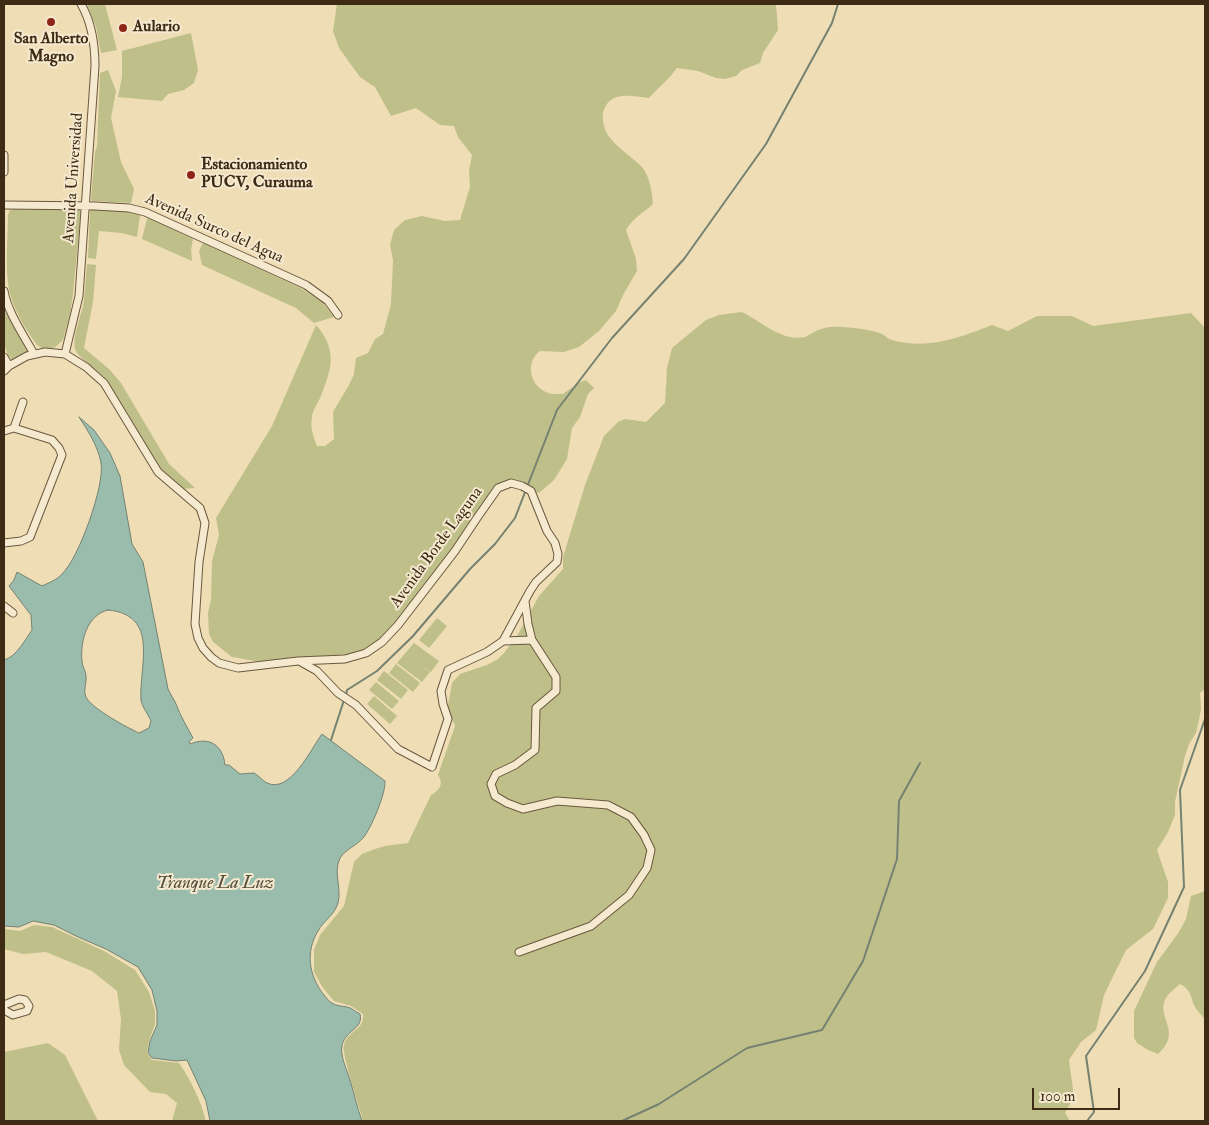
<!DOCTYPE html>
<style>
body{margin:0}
#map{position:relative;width:1209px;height:1125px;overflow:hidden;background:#efddb5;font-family:"IM FELL Double Pica",serif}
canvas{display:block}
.frame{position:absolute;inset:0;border:5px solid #3d2b16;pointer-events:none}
.scale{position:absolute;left:1032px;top:1088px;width:88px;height:22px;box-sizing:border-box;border:2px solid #3d2b16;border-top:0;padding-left:6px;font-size:15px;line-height:18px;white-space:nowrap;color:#3d2b16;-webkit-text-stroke:4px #f5e9cf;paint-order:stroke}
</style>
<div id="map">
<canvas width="1209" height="1125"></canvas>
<div class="frame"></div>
<div class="scale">100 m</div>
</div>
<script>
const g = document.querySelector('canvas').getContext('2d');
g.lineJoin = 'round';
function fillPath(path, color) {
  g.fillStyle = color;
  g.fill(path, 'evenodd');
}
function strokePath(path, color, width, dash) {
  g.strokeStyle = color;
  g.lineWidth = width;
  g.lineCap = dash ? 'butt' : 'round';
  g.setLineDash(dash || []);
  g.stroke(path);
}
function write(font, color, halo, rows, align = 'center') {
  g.font = font + ' "IM FELL Double Pica",serif';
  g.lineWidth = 4;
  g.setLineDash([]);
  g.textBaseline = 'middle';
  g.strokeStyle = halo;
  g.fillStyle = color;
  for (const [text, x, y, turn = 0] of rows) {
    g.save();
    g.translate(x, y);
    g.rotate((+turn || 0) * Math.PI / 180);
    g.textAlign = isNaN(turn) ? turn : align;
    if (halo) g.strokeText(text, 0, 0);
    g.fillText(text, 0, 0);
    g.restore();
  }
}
const green = new Path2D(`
 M87 4H105L117 50 101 53 96 27Z
 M337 4H776L778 30 763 53 760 63 742 70 736 76 725 79 716 78 698 71 677 68C669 79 658 88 649 98 630 96 609 90 603 113 602 119 604 129 608 135 616 147 632 157 642 167 650 177 652 192 653 204 642 214 634 217 626 230L636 259 637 271 623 295 616 311 599 331 579 347 564 352 540 351C526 361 529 383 544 391 549 395 557 394 563 394L578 383 586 380 594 388 588 394 580 417 572 428 567 459 554 480 539 493 518 486 502 487 399 622 371 649 337 657 267 663 232 657 213 642 209 634 208 613 211 600 212 561 219 535 216 518 272 426 316 325C338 350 332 369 320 398 318 403 313 410 312 416 310 427 313 436 317 446H325L334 439 333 412 349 385 354 374 356 358 368 353 375 339 383 334 391 304 393 260 390 245 394 230 405 220 422 216 445 221 460 220 470 187 469 171 472 155 458 137 454 126 440 125 416 108 391 116 375 87 360 77 339 48 333 31Z
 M191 33 198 70 194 83 184 90 168 94 162 101 118 97 122 77V51Z
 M108 70 116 91 111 118 121 162 134 189 131 203 92 201 91 199 95 152 97 146 100 73Z
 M15 208 79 210 81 211 73 293 70 314 63 340 54 348H42L37 345C27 331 16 314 11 297 4 275 8 239 8 215L10 210Z
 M90 210 129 211 140 215 137 237 122 233 99 231 96 259 88 258Z
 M149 218 193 239 191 250 192 261 142 239 147 219Z
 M203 243 301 288 323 303 334 317 314 323 296 308 202 265 199 251Z
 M87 264 96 265 93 302 84 348 109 369 121 383 169 464 195 488 182 489 160 468 107 380C98 370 84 362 77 353 69 342 83 313 84 300 85 288 86 276 87 264Z
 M4 308 29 352 14 361C0 351 4 325 4 308Z
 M742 312C762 322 782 342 805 337 810 335 813 332 818 330 825 327 833 326 841 327 851 327 873 330 882 334 886 336 888 339 892 340 927 350 959 338 992 325L1008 331 1037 316H1072L1093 326 1191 313 1205 328V689L1200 693 1201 709 1199 720 1196 733 1189 744 1185 756 1175 802V815L1168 832 1157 850 1168 882V898L1153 929 1126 950 1104 995 1096 1030 1081 1042 1069 1060 1074 1097 1065 1113 1070 1121H363C360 1109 341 1053 344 1045 347 1031 365 1030 363 1014L351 1006 334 1001 323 988 314 972V950L320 935 344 906 354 862 362 854 375 849 385 846 408 843 431 795C440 790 444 784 438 775L455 726 450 714 448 705 452 683 460 674 487 665 498 659 504 653 517 636 539 596 563 569V557L585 485 604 436 618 422 625 419 646 422 665 403 667 368 672 348 706 320 719 315Z
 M437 618 447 626 429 648 419 640Z
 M414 643 439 661 431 672 419 664 430 672 422 682 397 663Z
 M396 664 420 683 413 692 389 673Z
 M384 671 408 690 401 699 377 680Z
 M376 682 399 701 392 709 369 690Z
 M374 696 397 716 390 724 367 704Z
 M1205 891V1020C1202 1015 1195 1009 1193 1003 1191 995 1189 988 1180 984 1176 988 1171 991 1168 995 1152 1016 1185 1030 1158 1054L1148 1050 1137 1043 1134 1038V1011L1157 962 1179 932 1186 919 1191 896Z
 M34 925 52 927 104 951 135 970 149 992 155 1011V1024L149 1041 147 1053 152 1060 179 1063C192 1082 200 1099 206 1121H172L177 1103 166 1094 150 1092 124 1065 119 1050 121 1019 117 991 92 971 46 952 23 954 4 949V929L20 931Z
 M48 1043 65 1055 98 1121H4V1052Z`);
const water = new Path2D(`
 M79 417 94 430 110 453 120 476 132 544 143 562 168 689C170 694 174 699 176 704 180 715 187 727 193 738L189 742 190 744C209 736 223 745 225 765H229L240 774 254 773C258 775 263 781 267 783 290 794 311 749 322 734L385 781C386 793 371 829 363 838 356 846 346 849 340 858 333 873 342 888 338 903 334 916 323 921 318 931 305 952 309 976 324 995 326 997 329 1002 332 1003 336 1006 342 1006 347 1007 352 1008 356 1012 360 1014 364 1029 344 1031 342 1046 340 1056 347 1070 350 1080 354 1093 357 1107 362 1121H210L206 1101 187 1060 176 1061 152 1058 148 1053 150 1041 157 1025V1011L152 990 138 967 106 949 78 937 54 925 33 921 19 927 4 926V660C16 657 25 640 32 630L31 615 9 586 14 580 17 572 42 586C48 583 57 580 62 574 79 558 105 485 101 463 98 446 88 431 79 417ZM108 610C160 615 139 665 141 700 142 707 148 714 151 721L149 728 139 733C126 727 95 710 87 699 82 691 87 684 86 676 86 671 82 666 82 661 80 641 87 615 108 610Z`);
const stream = new Path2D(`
 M346 695 347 690 377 671 413 636 470 569 495 544 515 518 557 410 612 338 684 259 766 144 832 23 838 4
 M331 740 344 700
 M622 1121 659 1104 747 1048 822 1030 863 961 897 859 899 801 920 763
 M1087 1121 1094 1112 1086 1056 1145 971 1184 887 1180 790 1205 719`);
const minor = new Path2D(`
 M4 155V172
 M4 205 95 206 129 208 145 212 306 285 328 301 338 315
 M4 291C8 313 23 334 34 354
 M65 354 79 296 95 66C95 45 92 23 81 4
 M4 357 9 366
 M4 371 9 366 27 356 45 352 65 354 86 367 104 383 158 472 200 508 205 523 199 562 195 624 198 638 203 648 211 657 219 663 238 668 255 666 298 661 345 659 366 653 382 642 398 625 455 551 477 518 498 488 511 483 522 486 531 491 547 531 555 543 558 554 557 562 536 582 530 591 503 641
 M14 428 23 402
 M4 431 14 428 52 440 59 448 62 455 30 537 21 541 4 543
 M4 606 13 613
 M301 662 317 671 338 693 356 705 398 749 432 767 448 719 443 704 441 691 448 670 487 652 503 641 532 640
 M519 952 591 926 629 895 647 868 651 850 644 835 631 817 608 805 557 801 523 809 507 803 495 796 491 784 496 774 515 765 535 750 536 708 556 691V677L532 640 528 624 525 601
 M4 1005 19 999 25 1000 29 1006 27 1011 13 1015 4 1010`);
const markers = [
 [51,22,5,"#8f2418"],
 [123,28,5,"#8f2418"],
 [191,175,5,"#8f2418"]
];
const poiNames = [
 ["Aulario",133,28],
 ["San Alberto",51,40,"center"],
 ["Magno",51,58,"center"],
 ["Estacionamiento",201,166],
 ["PUCV, Curauma",201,184]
];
const streetNames = [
 ["Avenida Universidad",74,178,-86],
 ["Avenida Surco del Agua",214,229,24],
 ["Avenida Borde Laguna",437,548,-54]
];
const waterNames = [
 ["Tranque La Luz",215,884]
];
fillPath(green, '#bfbf8a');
fillPath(water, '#9abcad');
strokePath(water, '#758271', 1);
strokePath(stream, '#758271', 2);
strokePath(minor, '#6a583e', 9);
strokePath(minor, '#f5e9cf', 7);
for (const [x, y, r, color] of markers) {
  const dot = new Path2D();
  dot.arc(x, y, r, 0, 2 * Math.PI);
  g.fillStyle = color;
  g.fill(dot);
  strokePath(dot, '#f5e9cf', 2);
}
write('bold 16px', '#3d2b16', '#f5e9cf', poiNames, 'left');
write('16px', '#3d2b16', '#f5e9cf', streetNames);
write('italic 18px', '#544f3c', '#f5e9cf', waterNames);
</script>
